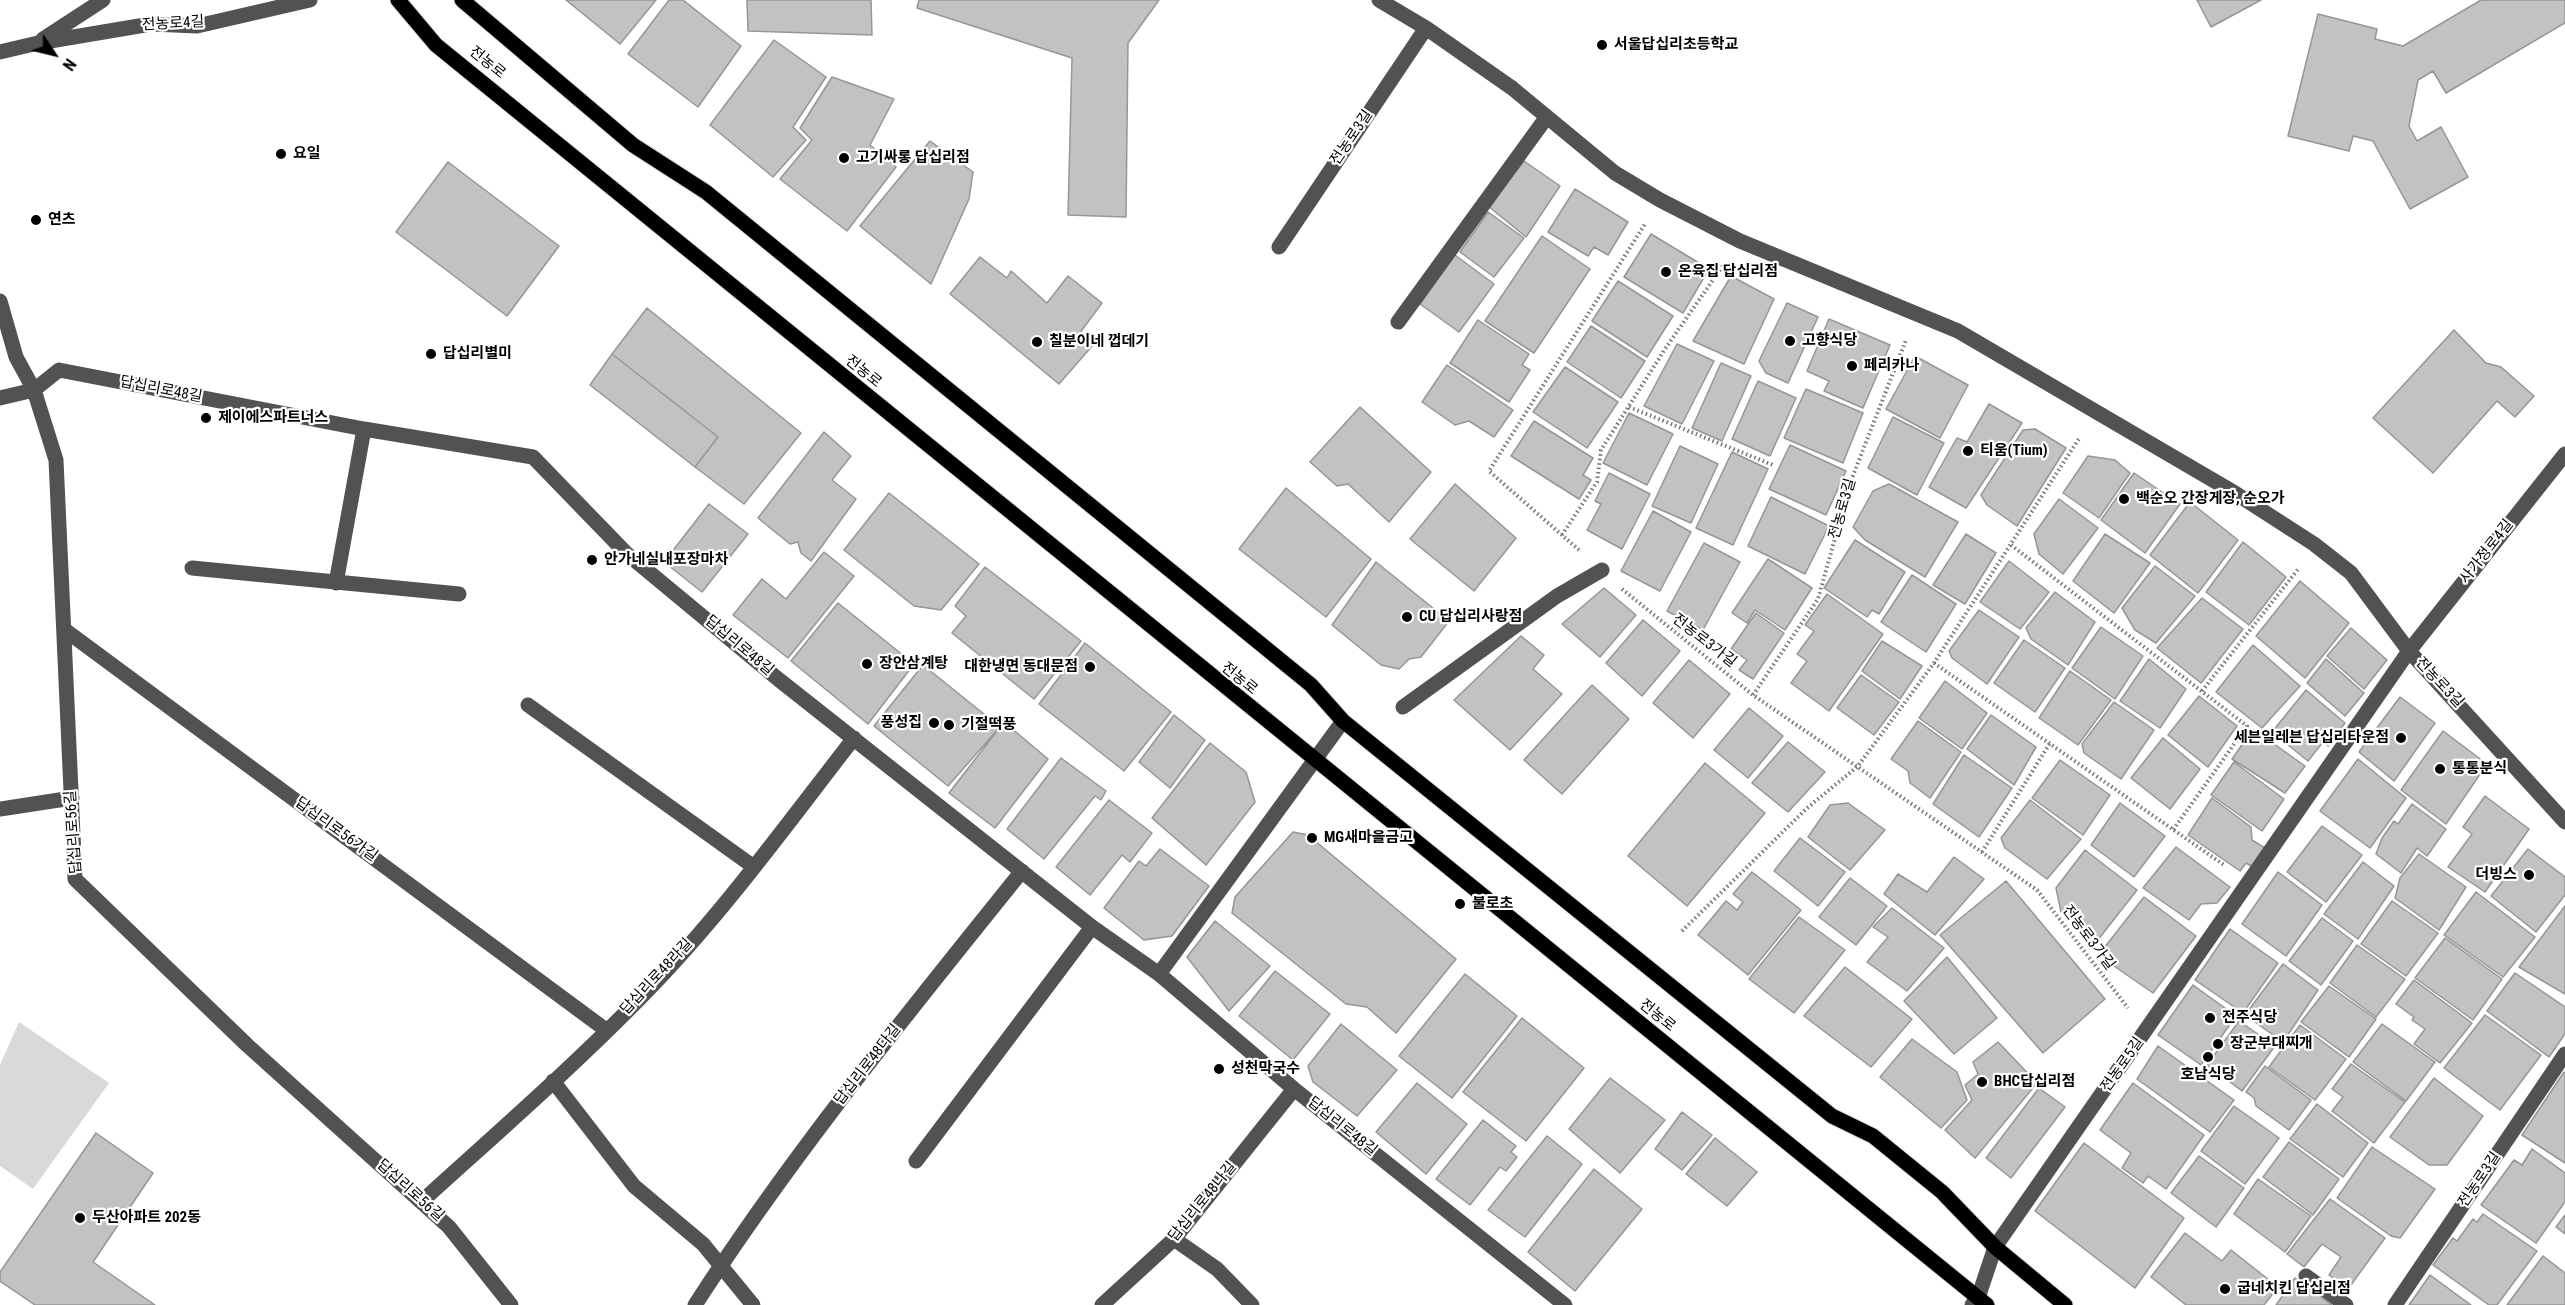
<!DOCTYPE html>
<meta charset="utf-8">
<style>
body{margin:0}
#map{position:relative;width:2565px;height:1305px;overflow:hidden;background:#fff;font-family:"Roboto Condensed",sans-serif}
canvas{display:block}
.north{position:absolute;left:24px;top:24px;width:60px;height:60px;-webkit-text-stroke:4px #fff;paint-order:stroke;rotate:125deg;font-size:16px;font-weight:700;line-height:24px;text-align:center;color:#000}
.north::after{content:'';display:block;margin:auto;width:21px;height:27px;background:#000;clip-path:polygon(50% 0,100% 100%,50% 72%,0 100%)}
</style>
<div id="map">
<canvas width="2565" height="1305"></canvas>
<div class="north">N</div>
</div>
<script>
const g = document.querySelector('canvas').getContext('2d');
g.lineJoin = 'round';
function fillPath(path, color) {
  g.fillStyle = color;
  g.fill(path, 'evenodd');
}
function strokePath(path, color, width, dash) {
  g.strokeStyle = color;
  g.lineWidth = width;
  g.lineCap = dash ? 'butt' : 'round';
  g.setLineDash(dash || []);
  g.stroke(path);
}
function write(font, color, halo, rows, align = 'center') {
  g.font = font + ' "Roboto Condensed","Noto Sans KR",sans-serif';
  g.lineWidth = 4.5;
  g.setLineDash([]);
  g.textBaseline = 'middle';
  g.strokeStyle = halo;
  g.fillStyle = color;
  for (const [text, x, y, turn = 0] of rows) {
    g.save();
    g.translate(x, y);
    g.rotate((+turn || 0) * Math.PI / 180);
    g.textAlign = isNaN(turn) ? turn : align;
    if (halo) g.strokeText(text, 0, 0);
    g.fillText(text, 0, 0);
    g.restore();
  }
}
const green = new Path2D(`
 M19 1022 109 1083 33 1189 0 1166V1065Z`);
const building = new Path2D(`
 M566 0H656L620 44Z
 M669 0H683L741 46 698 107 628 54Z
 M747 0H871L872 35 748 31Z
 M919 0H1159L1128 43 1126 217 1068 215 1072 58 917 8Z
 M2197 0H2261L2211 27Z
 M2481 0H2565V23L2446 93 2433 71 2418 80 2409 126 2417 141 2441 127 2468 177 2410 209 2373 141 2353 136 2349 151 2288 136 2318 14 2377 29 2375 39 2403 46Z
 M774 40 826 77 793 127 806 140 773 177 710 125Z
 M832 77 894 99 870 145 896 167 847 231 780 179 812 140 800 128Z
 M930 141 973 172 969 199 931 284 860 226Z
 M1524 161 1560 186 1526 237 1488 206Z
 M448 162 559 246 507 316 396 232Z
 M1575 189 1628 222 1608 255 1594 247 1588 256 1548 232Z
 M1488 212 1524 238 1494 277 1460 252Z
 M1651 234 1709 269 1683 313 1624 277Z
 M1542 236 1590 269 1534 353 1485 321Z
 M1455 255 1494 284 1459 332 1420 304Z
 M980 257 1007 278 1011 271 1047 303 1068 276 1102 303 1079 334 1093 345 1059 384 950 294Z
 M1731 276 1774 299 1744 364 1693 341Z
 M1618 281 1673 316 1647 357 1592 321Z
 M1787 303 1818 317 1788 383 1766 373 1759 361Z
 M647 308 801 433 744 504 695 467 718 437 612 354Z
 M1829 319 1890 345 1863 408 1824 391 1829 381 1807 371Z
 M1478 320 1529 354 1522 365 1530 370 1509 402 1450 363Z
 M1591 326 1645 361 1621 398 1567 362Z
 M2454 330 2486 363 2501 367 2534 396 2515 417 2497 401 2433 473 2373 418Z
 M1677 344 1714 361 1682 424 1644 406Z
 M612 354 718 437 695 467 590 385Z
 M1915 356 1968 385 1940 438 1886 409Z
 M1721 363 1751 376 1722 441 1692 428Z
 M1447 365 1513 410 1494 437 1469 421 1455 425 1422 402Z
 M1565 367 1618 402 1587 448 1533 412Z
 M1758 381 1796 398 1770 456 1732 439Z
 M1806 389 1863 413 1843 463 1784 438Z
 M1989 404 2022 423 1966 508 1929 487 1957 438 1967 442Z
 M1360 407 1431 472 1389 522 1348 484 1337 486 1310 462Z
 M1629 413 1673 434 1647 485 1603 463Z
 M1893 417 1944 443 1917 495 1868 468Z
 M1534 421 1593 458 1583 475 1591 480 1579 499 1511 456Z
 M2035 429 2066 448 2017 526 1987 505 1981 495 2023 430Z
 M824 432 851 456 832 480 856 499 811 561 801 553 798 542 790 544 758 518Z
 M1790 445 1846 471 1826 515 1769 489Z
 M1680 446 1718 464 1691 523 1652 506Z
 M1732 452 1768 469 1733 545 1696 528Z
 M2088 456 2115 460 2130 473 2099 518 2063 493Z
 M1609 473 1650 494 1622 549 1587 530 1601 504 1595 501Z
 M2134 473 2180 504 2145 553 2101 520Z
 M1455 484 1516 538 1474 591 1410 539Z
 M1889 484 1958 522 1925 577 1865 540 1853 527 1873 491Z
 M1286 488 1371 559 1326 617 1239 549Z
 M889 493 979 564 941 610 914 606 844 550Z
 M1771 497 1829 526 1805 574 1748 546Z
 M2059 499 2098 528 2063 574 2039 554 2034 534Z
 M2190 502 2238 540 2198 593 2150 555Z
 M709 504 748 534 702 592 664 562Z
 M1653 511 1691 532 1660 591 1621 571Z
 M1966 534 1996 553 1965 604 1933 585Z
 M2105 534 2150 563 2114 613 2073 581Z
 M1855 540 1905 572 1879 614 1872 610 1867 617 1824 588Z
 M2243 542 2286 577 2249 625 2206 592Z
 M1704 543 1740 562 1703 630 1667 611Z
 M824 552 854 576 788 658 733 615 762 579 786 599Z
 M1768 559 1812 588 1785 630 1755 610 1747 623 1732 613Z
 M2009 561 2049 592 2020 629 1980 602Z
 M1376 562 1449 621 1421 657 1409 659 1399 669 1381 665 1332 625Z
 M2155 566 2195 596 2156 643 2135 630 2122 608Z
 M985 567 1081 641 1034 699 952 633 966 616 955 606Z
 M1912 575 1956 604 1926 652 1881 622Z
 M2300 581 2349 623 2305 678 2256 636Z
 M1604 588 1636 615 1600 657 1562 624Z
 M2055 592 2095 622 2068 665 2031 639 2026 628Z
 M1827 594 1883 634 1829 711 1791 683 1807 661 1797 654 1814 631 1805 625Z
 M2202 598 2243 629 2201 683 2157 648Z
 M838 603 914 664 868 724 791 661Z
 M1979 610 2019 637 1987 684 1952 658 1949 651Z
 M1756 613 1784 633 1753 679 1739 670 1747 660 1731 649Z
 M1643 620 1680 651 1642 696 1606 663Z
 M2101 627 2143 656 2115 699 2072 668Z
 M2351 628 2387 660 2364 689 2327 656Z
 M1521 636 1544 655 1533 669 1562 694 1510 750 1454 700Z
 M2024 640 2065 668 2035 712 1994 683Z
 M1882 641 1922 666 1900 699 1862 671Z
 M1085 643 1171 712 1124 771 1039 704Z
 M2253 645 2300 686 2262 728 2216 692Z
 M2149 659 2186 689 2160 728 2120 701Z
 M2326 659 2364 693 2345 716 2307 683Z
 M1689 660 1730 694 1693 738 1653 703Z
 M923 665 1000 727 948 786 874 726Z
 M2070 671 2111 700 2078 745 2039 718Z
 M1861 675 1899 702 1874 735 1837 708Z
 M1945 681 1987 713 1962 749 1919 718Z
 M1592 685 1629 719 1562 794 1524 760Z
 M2306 690 2345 723 2328 746 2323 742 2308 761 2272 732Z
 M2199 696 2237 726 2208 767 2168 735Z
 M2400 697 2435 723 2394 781 2359 752Z
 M2114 702 2154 730 2121 779 2084 753 2082 744Z
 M1749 708 1783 736 1748 778 1714 750Z
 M1174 715 1205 740 1170 788 1139 762Z
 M1991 715 2036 747 2014 785 1967 749Z
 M1918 721 1961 752 1930 798 1910 783 1908 771 1891 759Z
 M1004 722 1048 759 995 828 949 793Z
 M2253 729 2305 766 2285 793 2232 759Z
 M2443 731 2487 764 2446 824 2401 790Z
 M2163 738 2200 769 2170 809 2131 778Z
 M1788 742 1825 772 1788 812 1752 783Z
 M1210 743 1246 772 1255 802 1206 865 1152 818Z
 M1964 755 2012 788 1979 837 1933 804Z
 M1061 758 1106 791 1101 800 1095 796 1044 859 1007 829Z
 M2358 759 2406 798 2370 848 2320 811Z
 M2060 760 2110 795 2083 835 2032 798Z
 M2234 762 2284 799 2262 831 2211 795Z
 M1705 763 1765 813 1687 906 1628 856Z
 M2485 796 2529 829 2485 892 2448 867 2472 834 2463 827Z
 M2212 798 2251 827 2252 840 2265 848 2253 867 2246 863 2240 871 2188 835Z
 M1109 800 1152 833 1130 862 1122 855 1090 895 1056 867Z
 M2030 800 2081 839 2047 879 2005 848 2001 838Z
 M1848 803 1885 830 1850 870 1808 837 1830 805Z
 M2120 803 2165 836 2134 877 2091 845Z
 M2412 804 2446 829 2427 856 2417 848 2401 873 2376 854 2382 838 2394 821 2398 824Z
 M2322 826 2362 855 2326 902 2287 872Z
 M1293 832 1308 835 1456 959 1396 1033 1367 1007 1346 1004 1232 913 1235 897Z
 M1800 838 1845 872 1818 906 1774 871Z
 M2176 847 2230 887 2217 903 2201 904 2189 920 2143 888Z
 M1160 849 1209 886 1172 936 1144 940 1104 908 1139 861 1146 866Z
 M2528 849 2565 877V895L2536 932 2491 896Z
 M2085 850 2137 890 2097 941 2061 912 2056 888Z
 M2419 854 2466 887 2439 930 2395 898 2400 878Z
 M1954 857 1984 879 1935 935 1884 894 1898 874 1927 892Z
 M2363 862 2394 886 2358 939 2324 914Z
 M1752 872 1801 910 1748 975 1698 935 1726 901 1737 910 1743 902 1733 894Z
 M2278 872 2322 905 2286 956 2242 924Z
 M1850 878 1887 906 1856 945 1819 917Z
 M2006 881 2105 999 2043 1053 1940 935Z
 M2476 892 2535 937 2503 977 2444 935Z
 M2144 897 2196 936 2153 993 2114 966 2104 948Z
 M2392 901 2438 933 2406 976 2361 944Z
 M2565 906V994L2519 967Z
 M1892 908 1944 948 1907 991 1867 962 1888 937 1873 927Z
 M1799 917 1845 950 1794 1013 1749 979Z
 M2322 918 2353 941 2321 985 2289 961Z
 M1215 921 1270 966 1229 1011 1187 957Z
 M2230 929 2278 963 2243 1013 2195 980Z
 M2445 938 2502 979 2473 1020 2415 978Z
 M2357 945 2405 979 2376 1017 2330 983Z
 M1947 957 1997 1018 1954 1054 1904 1001Z
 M2283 964 2318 990 2283 1042 2245 1015Z
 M1845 967 1912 1019 1871 1067 1804 1016Z
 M1275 971 1330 1014 1293 1060 1239 1016Z
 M2515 973 2565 1007V1034L2549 1057 2487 1011Z
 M1465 974 1517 1016 1452 1098 1399 1056Z
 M2414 980 2472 1023 2440 1063 2414 1044 2425 1029 2412 1020 2414 1017 2396 1004Z
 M2193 985 2236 1016 2201 1065 2158 1035Z
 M2329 986 2376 1019 2349 1057 2301 1022Z
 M2485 1015 2541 1055 2500 1110 2444 1068Z
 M1522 1018 1584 1068 1526 1141 1463 1092Z
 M2239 1021 2275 1046 2242 1091 2207 1065Z
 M1341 1024 1397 1070 1357 1116 1313 1082 1308 1066Z
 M2382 1024 2435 1062 2406 1101 2353 1062Z
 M2300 1025 2346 1059 2315 1100 2269 1067Z
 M1912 1039 1957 1072 1967 1100 1941 1128 1880 1077Z
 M1998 1042 2037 1083 1975 1158 1945 1130 1972 1100 1965 1085 1978 1074 1973 1062Z
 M2158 1046 2234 1100 2210 1132 2137 1079Z
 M2351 1064 2405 1102 2374 1143 2332 1111 2343 1097 2332 1089Z
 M2265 1066 2311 1100 2289 1130 2256 1106 2254 1098 2246 1092Z
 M2564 1072 2565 1073V1163L2522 1135Z
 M1610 1078 1665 1120 1620 1173 1569 1129Z
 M2434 1078 2483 1116 2447 1165H2429L2390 1137Z
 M1417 1083 1467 1124 1426 1174 1376 1132Z
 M2133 1083 2204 1135 2166 1189 2148 1176 2143 1183 2122 1168 2131 1153 2100 1130Z
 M2039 1088 2065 1107 2011 1178 1986 1158Z
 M2317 1104 2368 1143 2343 1177 2290 1139Z
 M2234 1106 2279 1138 2245 1184 2201 1151Z
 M1682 1112 1712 1135 1682 1170 1655 1149Z
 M1483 1120 1516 1146 1511 1152 1517 1157 1506 1171 1500 1167 1470 1205 1436 1179Z
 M96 1133 153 1173 93 1262 155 1305H35L0 1281V1272Z
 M1547 1136 1582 1164 1525 1237 1488 1210Z
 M1715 1138 1757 1172 1727 1206 1686 1174Z
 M2289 1142 2339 1179 2313 1215 2263 1177Z
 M2084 1143 2184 1218 2135 1288 2035 1211Z
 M2372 1147 2435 1189 2400 1238 2391 1236 2337 1198Z
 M2532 1149 2565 1173V1202L2536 1243 2481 1205 2514 1160 2522 1165Z
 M2199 1156 2244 1188 2216 1227 2171 1193Z
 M1594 1169 1642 1209 1575 1291 1528 1252Z
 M2258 1179 2311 1216 2285 1252 2234 1214Z
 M2330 1199 2385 1238 2348 1289 2329 1275 2341 1257 2322 1244 2304 1267 2287 1254Z
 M2483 1214 2537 1251 2497 1305H2489L2433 1265 2453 1238 2457 1241 2473 1219 2477 1222Z
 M2565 1215V1234L2556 1227Z
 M2185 1233 2222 1261 2231 1250 2278 1287 2264 1305H2186L2151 1277Z
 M2543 1256 2565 1273V1305H2507Z
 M2430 1275 2471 1305H2409Z
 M2295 1278 2332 1305H2276Z`);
const path = new Path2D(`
 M1629 407 1773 465
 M1562 535 1597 482 1601 450 1665 349 1724 264
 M2011 545 2247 726 2173 830
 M1579 550 1489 471 1645 224
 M1622 589 1753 695 2037 890 2128 1008
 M1934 663 2224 865
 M2202 691 2299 568
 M1753 695 1818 599 1852 478 1906 340
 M1982 852 2050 743
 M1682 931 1806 809 1858 766 1934 663 2080 437`);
const minor = new Path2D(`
 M1379 0 1426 28 1512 88 1615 173 1660 200 1740 241 1958 331 2235 493 2314 544 2351 573 2409 651 2565 822
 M43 39 103 0
 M0 52 38 43 151 24 197 26 310 0
 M1279 247 1426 28
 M0 301 16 357 34 390 56 460 75 879 247 1045 449 1227 511 1305
 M1398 322 1546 118
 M0 398 34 390 59 370 364 429 533 457 626 553 778 679 1092 927 1159 974 1294 1089 1565 1305
 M192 568 459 594
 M336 583 364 429
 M65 630 606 1030
 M528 705 754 867
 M1403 707 1557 596 1602 570
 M0 809 72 798
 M1159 974 1343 721
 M553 1081 634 1186 703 1244 753 1305
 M916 1161 1092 927
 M421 1202C497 1133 575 1065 647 991 723 913 787 824 854 738
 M1174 1239 1217 1269 1252 1305
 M2306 1276 2346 1305
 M695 1305C793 1153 909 1012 1022 871
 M1102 1305 1174 1239 1294 1089
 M1972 1305 1978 1298 1995 1247 2409 651 2565 454
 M2395 1305 2565 1054`);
const major = new Path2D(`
 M398 0 436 45C950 468 1468 887 1987 1305
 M462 0 633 145 706 192 1311 685 1343 721 1832 1116 1873 1136 1942 1192 1995 1247 2065 1305`);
const markers = [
 [1602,45,6,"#000"],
 [281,154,6,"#000"],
 [844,158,6,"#000"],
 [36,220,6,"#000"],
 [1666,272,6,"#000"],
 [1790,341,6,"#000"],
 [1037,342,6,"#000"],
 [431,354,6,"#000"],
 [1852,366,6,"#000"],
 [206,418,6,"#000"],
 [1968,451,6,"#000"],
 [2124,499,6,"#000"],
 [592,560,6,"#000"],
 [1407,617,6,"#000"],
 [867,664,6,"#000"],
 [1090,667,6,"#000"],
 [934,723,6,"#000"],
 [949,725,6,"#000"],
 [2401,738,6,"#000"],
 [2440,769,6,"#000"],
 [1312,838,6,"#000"],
 [2529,875,6,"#000"],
 [1460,904,6,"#000"],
 [2210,1018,6,"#000"],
 [2218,1044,6,"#000"],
 [2208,1057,6,"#000"],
 [1219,1069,6,"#000"],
 [1982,1082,6,"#000"],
 [80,1218,6,"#000"],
 [2225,1289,6,"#000"]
];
const streetNames = [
 ["전농로4길",173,24,-3],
 ["전농로",487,63,39],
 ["전농로3길",1352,138,-56],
 ["전농로",863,372,39],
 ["답십리로48길",161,390,11],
 ["전농로3길",1843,509,-74],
 ["사가정로4길",2487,552,-52],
 ["전농로3가길",1704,641,38],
 ["답십리로48길",739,646,40],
 ["전농로",1239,679,39],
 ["전농로3길",2439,683,47],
 ["답십리로56가길",336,830,36],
 ["답십리로56길",74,832,-94],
 ["전농로3가길",2088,938,53],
 ["답십리로48라길",657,977,-47],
 ["전농로",1657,1016,39],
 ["답십리로48다길",868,1065,-52],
 ["전농로5길",2123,1065,-55],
 ["답십리로48길",1342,1127,39],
 ["전농로3길",2480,1180,-56],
 ["답십리로56길",410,1191,42],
 ["답십리로48나길",1203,1202,-51]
];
const poiNames = [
 ["서울답십리초등학교",1614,45],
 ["요일",293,154],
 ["고기싸롱 답십리점",856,158],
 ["연츠",48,220],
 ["온육집 답십리점",1678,272],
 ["고향식당",1802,341],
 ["칠분이네 껍데기",1049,342],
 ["답십리별미",443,354],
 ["페리카나",1864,366],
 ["제이에스파트너스",218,418],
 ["티움(Tium)",1980,451],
 ["백순오 간장게장, 순오가",2136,499],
 ["안가네실내포장마차",604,560],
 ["CU 답십리사랑점",1419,617],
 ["장안삼계탕",879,664],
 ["대한냉면 동대문점",1078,667,"right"],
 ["풍성집",922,723,"right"],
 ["기절떡풍",961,725],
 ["세븐일레븐 답십리타운점",2389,738,"right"],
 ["통통분식",2452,769],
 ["MG새마을금고",1324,838],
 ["더빙스",2517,875,"right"],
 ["불로초",1472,904],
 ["전주식당",2222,1018],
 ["장군부대찌개",2230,1044],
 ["성천막국수",1231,1069],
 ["호남식당",2208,1075,"center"],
 ["BHC답십리점",1994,1082],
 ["두산아파트 202동",92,1218],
 ["굽네치킨 답십리점",2237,1289]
];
fillPath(green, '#d9d9d9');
fillPath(building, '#c2c2c2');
strokePath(building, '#969696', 1.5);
strokePath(major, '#dbdbdb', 17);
strokePath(path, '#747474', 4, [1.5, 3]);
strokePath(minor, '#525252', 15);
strokePath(major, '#000', 15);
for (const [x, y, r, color] of markers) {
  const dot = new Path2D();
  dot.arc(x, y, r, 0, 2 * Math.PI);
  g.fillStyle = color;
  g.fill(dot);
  strokePath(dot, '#fff', 2);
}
write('15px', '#000', '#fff', streetNames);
write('bold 15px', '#000', '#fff', poiNames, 'left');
</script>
